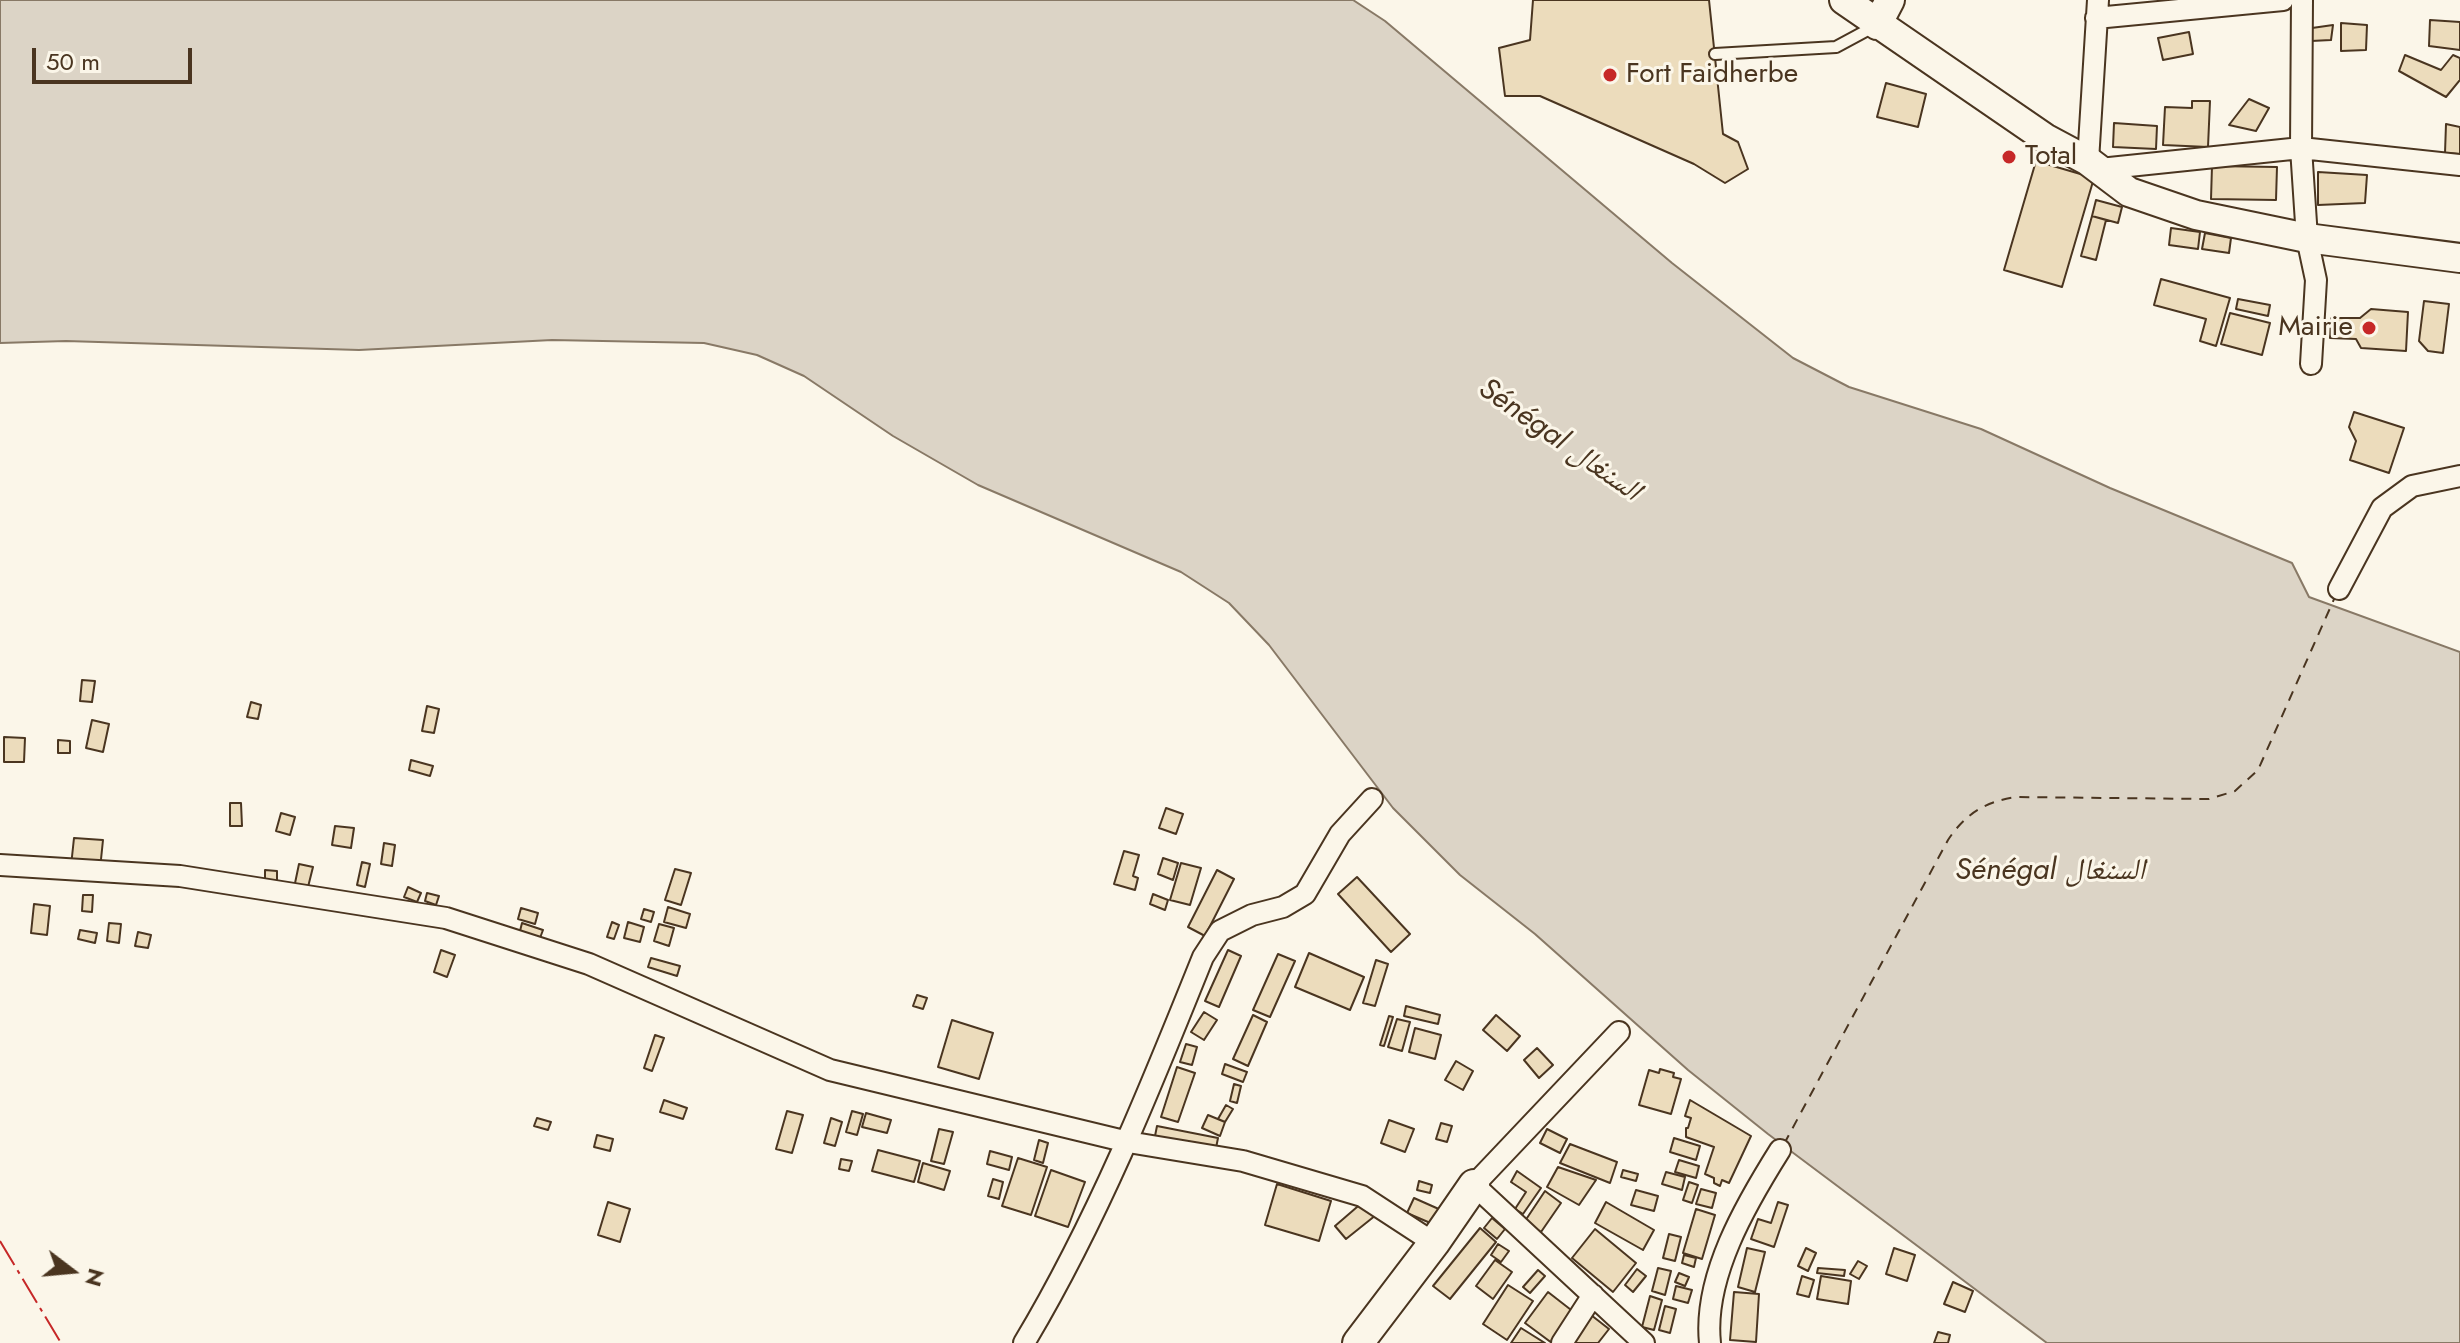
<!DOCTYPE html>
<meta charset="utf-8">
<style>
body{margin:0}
#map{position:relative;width:2460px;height:1343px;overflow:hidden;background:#fbf6e9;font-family:Jost,sans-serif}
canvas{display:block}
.north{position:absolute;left:32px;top:1231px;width:80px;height:80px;-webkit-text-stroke:6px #fbf6e9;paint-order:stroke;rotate:106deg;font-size:22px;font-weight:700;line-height:32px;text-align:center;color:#4a3520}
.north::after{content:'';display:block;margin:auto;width:28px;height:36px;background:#4a3520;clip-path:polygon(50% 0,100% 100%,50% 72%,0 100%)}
.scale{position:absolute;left:32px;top:48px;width:160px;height:36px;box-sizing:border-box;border:4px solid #4a3520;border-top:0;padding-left:10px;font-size:24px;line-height:28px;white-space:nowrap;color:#4a3520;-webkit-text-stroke:6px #fbf6e9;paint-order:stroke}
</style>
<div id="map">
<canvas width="2460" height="1343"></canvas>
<div class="north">N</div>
<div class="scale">50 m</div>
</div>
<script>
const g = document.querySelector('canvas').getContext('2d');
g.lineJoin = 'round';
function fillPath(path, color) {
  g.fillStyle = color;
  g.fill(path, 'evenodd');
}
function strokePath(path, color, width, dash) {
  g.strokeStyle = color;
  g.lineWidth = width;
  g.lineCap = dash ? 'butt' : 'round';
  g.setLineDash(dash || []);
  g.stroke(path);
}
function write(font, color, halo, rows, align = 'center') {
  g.font = font + ' Jost,"Noto Naskh Arabic",sans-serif';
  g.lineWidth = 6;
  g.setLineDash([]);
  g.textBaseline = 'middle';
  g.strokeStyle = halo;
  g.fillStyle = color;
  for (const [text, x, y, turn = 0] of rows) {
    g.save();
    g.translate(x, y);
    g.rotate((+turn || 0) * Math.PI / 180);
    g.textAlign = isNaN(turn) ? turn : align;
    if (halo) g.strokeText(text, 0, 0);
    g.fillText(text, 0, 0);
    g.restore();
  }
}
const water = new Path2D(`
 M0 0H1353L1385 21 1672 263 1793 358 1849 387 1981 429 2110 488 2292 563 2309 597 2460 652V1343H2047L1768 1134 1688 1070 1535 934 1460 875 1393 808 1269 645 1229 603 1181 572 978 485 893 436 804 376 757 355 704 343 552 340 359 350 66 341 0 343Z`);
const ferry = new Path2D(`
 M1784 1144 1948 840C1965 814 1986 801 2017 797L2209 799 2235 791 2258 770 2335 597`);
const building = new Path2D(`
 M1533 0H1709L1723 134 1738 142 1748 169 1725 183 1694 164 1540 96H1505L1499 48 1530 40Z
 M2430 20 2460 22V50L2429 46Z
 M2341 23 2367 25 2366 50 2341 51Z
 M2333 25 2331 40 2311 41 2312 28Z
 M2189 32 2193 54 2163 60 2158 38Z
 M2405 55 2441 70 2453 55 2460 58V80L2446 97 2399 71Z
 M1886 83 1926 94 1918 127 1877 117Z
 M2249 99 2269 108 2256 131 2229 125Z
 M2192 101H2210L2208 147 2163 145 2165 107 2192 108Z
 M2114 123 2157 126 2156 149 2113 147Z
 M2446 124 2460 127V154L2445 153Z
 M2036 161 2094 178 2062 287 2004 270Z
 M2212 166 2277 167 2276 200 2211 199Z
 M2318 172 2367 175 2365 203 2318 205Z
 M2096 200 2122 207 2118 223 2092 216Z
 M2092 216 2106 220 2096 260 2081 256Z
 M2171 228 2200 232 2198 249 2169 245Z
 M2205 233 2231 238 2229 253 2202 249Z
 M2161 279 2230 298 2216 346 2200 341 2206 319 2154 305Z
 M2238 299 2270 305 2268 316 2236 309Z
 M2424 301 2449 304 2443 353 2428 351 2419 341Z
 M2371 309 2408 312 2406 351 2361 348 2356 339 2330 338 2331 318H2360Z
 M2230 313 2270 323 2262 355 2221 344Z
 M2354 412 2404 428 2389 473 2350 460 2356 441 2349 427Z
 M82 680 95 681 92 702 80 701Z
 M251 702 261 705 258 719 247 717Z
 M427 706 439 709 434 733 422 731Z
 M92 720 109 724 103 752 86 748Z
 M4 737 25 738 24 762H4Z
 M58 740 70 741V753H58Z
 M411 760 433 766 430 776 409 770Z
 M230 803H241L242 826H230Z
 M1166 808 1183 814 1176 834 1159 828Z
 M281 813 295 817 290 835 276 831Z
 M335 826 354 828 351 848 332 845Z
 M74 838 103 840 100 869 71 866Z
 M384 843 395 845 392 866 381 864Z
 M1124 851 1139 855 1133 876 1138 878 1135 890 1114 884Z
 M1163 858 1178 863 1173 880 1158 874Z
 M362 862 370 864 365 887 357 885Z
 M1181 863 1201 868 1190 905 1170 900Z
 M299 864 313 867 307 891 294 888Z
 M675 869 691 873 681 905 665 900Z
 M265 870 277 871V882L265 881Z
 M1217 870 1234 879 1205 936 1188 927Z
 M1357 877 1410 934 1391 952 1338 894Z
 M408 887 421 893 417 902 404 897Z
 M427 893 439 896 436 905 425 901Z
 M1153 894 1168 900 1165 910 1150 904Z
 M83 895H93L92 912 82 911Z
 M34 904 50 906 47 935 31 933Z
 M668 907 690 914 686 928 664 922Z
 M521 908 538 913 535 924 518 919Z
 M644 909 654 912 651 922 641 919Z
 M612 922 619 925 614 939 607 937Z
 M628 922 644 927 640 942 624 938Z
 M109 923 121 924 119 943 107 941Z
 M522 923 543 930 540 938 520 931Z
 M659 924 674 928 669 946 654 941Z
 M80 930 97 933 95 943 78 939Z
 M138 932 151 935 148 948 135 946Z
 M441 950 455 955 447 977 434 972Z
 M1228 950 1241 956 1219 1007 1205 1001Z
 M1309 953 1364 977 1350 1010 1295 987Z
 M1278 954 1295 961 1270 1017 1253 1010Z
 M651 958 680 966 677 976 648 967Z
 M1376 960 1388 964 1375 1006 1363 1003Z
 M917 995 927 998 923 1009 913 1006Z
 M1406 1006 1440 1015 1438 1024 1404 1016Z
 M1204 1012 1217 1020 1204 1040 1191 1032Z
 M1253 1015 1267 1022 1248 1066 1233 1059Z
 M1496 1015 1520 1036 1507 1051 1483 1030Z
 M1389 1016 1393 1017 1384 1046 1380 1045Z
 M1397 1019 1410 1022 1402 1051 1388 1047Z
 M952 1020 993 1033 979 1079 938 1067Z
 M1415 1028 1441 1035 1435 1059 1409 1052Z
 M655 1035 664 1038 652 1071 644 1068Z
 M1186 1044 1197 1047 1192 1065 1180 1062Z
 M1537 1048 1553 1065 1539 1078 1524 1060Z
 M1456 1061 1473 1071 1463 1090 1445 1080Z
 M1225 1064 1247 1072 1243 1082 1222 1074Z
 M1177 1067 1195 1073 1178 1122 1161 1117Z
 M1660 1069 1674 1073 1673 1077 1681 1079 1671 1114 1639 1105 1649 1070 1659 1073Z
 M1234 1084 1241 1086 1237 1103 1230 1101Z
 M664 1100 687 1108 683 1119 660 1112Z
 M1690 1100 1751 1136 1729 1183 1722 1180 1720 1186 1714 1183V1178L1705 1174 1714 1147 1686 1137V1128H1688L1691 1118 1685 1116Z
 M1226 1105 1233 1109 1225 1122 1218 1119Z
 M787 1111 803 1115 792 1153 776 1149Z
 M852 1111 863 1114 857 1135 846 1132Z
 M866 1113 891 1120 887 1133 862 1127Z
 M1208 1115 1225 1122 1220 1136 1202 1128Z
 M537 1118 551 1122 548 1130 534 1126Z
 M831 1118 842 1122 835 1146 824 1143Z
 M1389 1120 1414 1129 1405 1152 1381 1143Z
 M1441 1123 1452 1126 1447 1142 1436 1139Z
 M1157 1126 1218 1138 1215 1153 1154 1141Z
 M939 1129 953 1132 944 1164 931 1161Z
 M1547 1129 1567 1139 1560 1153 1540 1143Z
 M597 1135 613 1139 610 1151 594 1147Z
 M1674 1138 1700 1146 1696 1160 1670 1152Z
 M1039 1140 1048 1143 1043 1163 1034 1160Z
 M1570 1144 1617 1162 1610 1183 1560 1163Z
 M878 1150 920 1161 914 1182 872 1171Z
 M990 1151 1012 1157 1009 1170 987 1164Z
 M1018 1158 1047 1167 1031 1215 1002 1206Z
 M841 1159 852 1161 849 1171 839 1169Z
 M1679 1160 1699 1166 1696 1178 1675 1172Z
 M923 1163 950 1171 944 1190 918 1182Z
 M1558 1167 1596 1180 1579 1205 1547 1187Z
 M1051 1170 1085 1182 1068 1227 1035 1216Z
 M1623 1170 1638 1174 1636 1181 1621 1177Z
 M1517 1171 1541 1188 1523 1214 1515 1209 1526 1192 1511 1182Z
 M1666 1172 1685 1177 1682 1190 1662 1184Z
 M993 1179 1003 1182 999 1199 988 1196Z
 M1419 1181 1432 1185 1430 1193 1417 1190Z
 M1689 1182 1698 1185 1692 1203 1683 1200Z
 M1277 1184 1331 1201 1319 1241 1265 1225Z
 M1701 1189 1716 1193 1712 1208 1696 1204Z
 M1636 1190 1658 1196 1654 1211 1631 1205Z
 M1545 1191 1561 1203 1541 1232 1525 1221Z
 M1414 1198 1441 1210 1435 1225 1407 1213Z
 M1364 1201 1376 1215 1346 1239 1335 1226Z
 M608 1202 630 1209 620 1242 598 1235Z
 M1606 1202 1654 1230 1643 1250 1595 1223Z
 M1778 1202 1788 1205 1774 1247 1751 1239 1758 1219 1771 1223Z
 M1696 1209 1715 1215 1702 1259 1683 1253Z
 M1492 1218 1505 1229 1497 1239 1484 1228Z
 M1480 1228 1496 1242 1450 1299 1433 1286Z
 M1595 1229 1636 1263 1613 1292 1572 1258Z
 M1669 1234 1681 1237 1675 1261 1663 1258Z
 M1498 1244 1509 1251 1501 1262 1491 1255Z
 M1747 1248 1765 1252 1755 1292 1738 1287Z
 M1806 1248 1816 1253 1808 1271 1798 1266Z
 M1894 1248 1915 1255 1907 1281 1886 1274Z
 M1684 1255 1696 1258 1694 1267 1682 1263Z
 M1495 1260 1512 1272 1493 1299 1476 1286Z
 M1858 1261 1867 1266 1859 1279 1850 1274Z
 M1658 1268 1671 1271 1665 1295 1652 1291Z
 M1818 1268 1845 1270 1844 1276 1817 1273Z
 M1637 1269 1646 1276 1633 1292 1625 1285Z
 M1538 1270 1545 1276 1530 1293 1523 1287Z
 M1679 1273 1689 1277 1685 1286 1675 1282Z
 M1802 1276 1814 1280 1809 1297 1797 1294Z
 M1821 1276 1851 1281 1848 1304 1817 1299Z
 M1953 1282 1973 1291 1965 1312 1944 1304Z
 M1508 1285 1533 1301 1507 1340 1483 1324Z
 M1676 1286 1692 1290 1688 1303 1673 1299Z
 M1548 1292 1575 1313 1552 1343 1525 1323Z
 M1734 1292 1759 1294 1756 1342 1730 1340Z
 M1650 1296 1662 1300 1654 1330 1642 1327Z
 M1665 1306 1676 1309 1670 1333 1659 1330Z
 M1591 1315 1609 1329 1598 1343H1568Z
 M1521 1328 1545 1343H1511Z
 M1938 1332 1950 1335 1948 1343H1934Z`);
const lane = new Path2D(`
 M1715 54 1836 47 1875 26`);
const street = new Path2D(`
 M2302 0 2301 148 2307 238 2316 280 2311 364
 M2096 18 2283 0
 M2088 161 2098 0
 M2100 169 2301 148 2460 165
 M2339 589 2382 508 2412 486 2460 476
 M0 865 180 876 446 918 589 964 830 1070 1128 1142 1243 1161 1362 1196 1434 1243
 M1619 1032 1474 1185 1644 1343
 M1024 1343C1097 1221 1150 1089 1203 957L1220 931 1252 915 1283 907 1305 894 1340 834 1372 799
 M1562 1343 1593 1295
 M1710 1343C1703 1277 1746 1204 1780 1150`);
const secondary = new Path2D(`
 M1844 0 2045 138 2088 161 2129 192 2196 215 2307 238 2460 258
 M1877 25 1890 0`);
const primary = new Path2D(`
 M1358 1343 1434 1243 1474 1185`);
const power = new Path2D(`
 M0 1241 61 1343`);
const markers = [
 [1610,75,8,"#c62828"],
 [2009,157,8,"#c62828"],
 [2369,328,8,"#c62828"]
];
const poiNames = [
 ["Fort Faidherbe",1626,75],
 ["Total",2025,157],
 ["Mairie",2353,328,"right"]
];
const waterNames = [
 ["Sénégal السنغال",1559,441,35],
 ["Sénégal السنغال",2050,872]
];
fillPath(water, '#dcd4c6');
strokePath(water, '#887966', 2);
strokePath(ferry, '#4a3520', 2, [10, 8]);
fillPath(building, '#ecdcbc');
strokePath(building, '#4a3520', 2);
strokePath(lane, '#4a3520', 14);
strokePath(street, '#4a3520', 24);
strokePath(secondary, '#4a3520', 32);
strokePath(primary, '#4a3520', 34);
strokePath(lane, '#fbf6e9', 10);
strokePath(street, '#fbf6e9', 20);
strokePath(secondary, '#fbf6e9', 28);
strokePath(primary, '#fbf6e9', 30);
strokePath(power, '#c62828', 2, [28, 6, 4, 6]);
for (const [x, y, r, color] of markers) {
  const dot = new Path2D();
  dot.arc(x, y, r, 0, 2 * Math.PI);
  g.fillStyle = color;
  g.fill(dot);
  strokePath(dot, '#fbf6e9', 3);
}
write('28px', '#4a3520', '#fbf6e9', poiNames, 'left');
write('italic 30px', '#4a3520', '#fbf6e9', waterNames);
</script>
